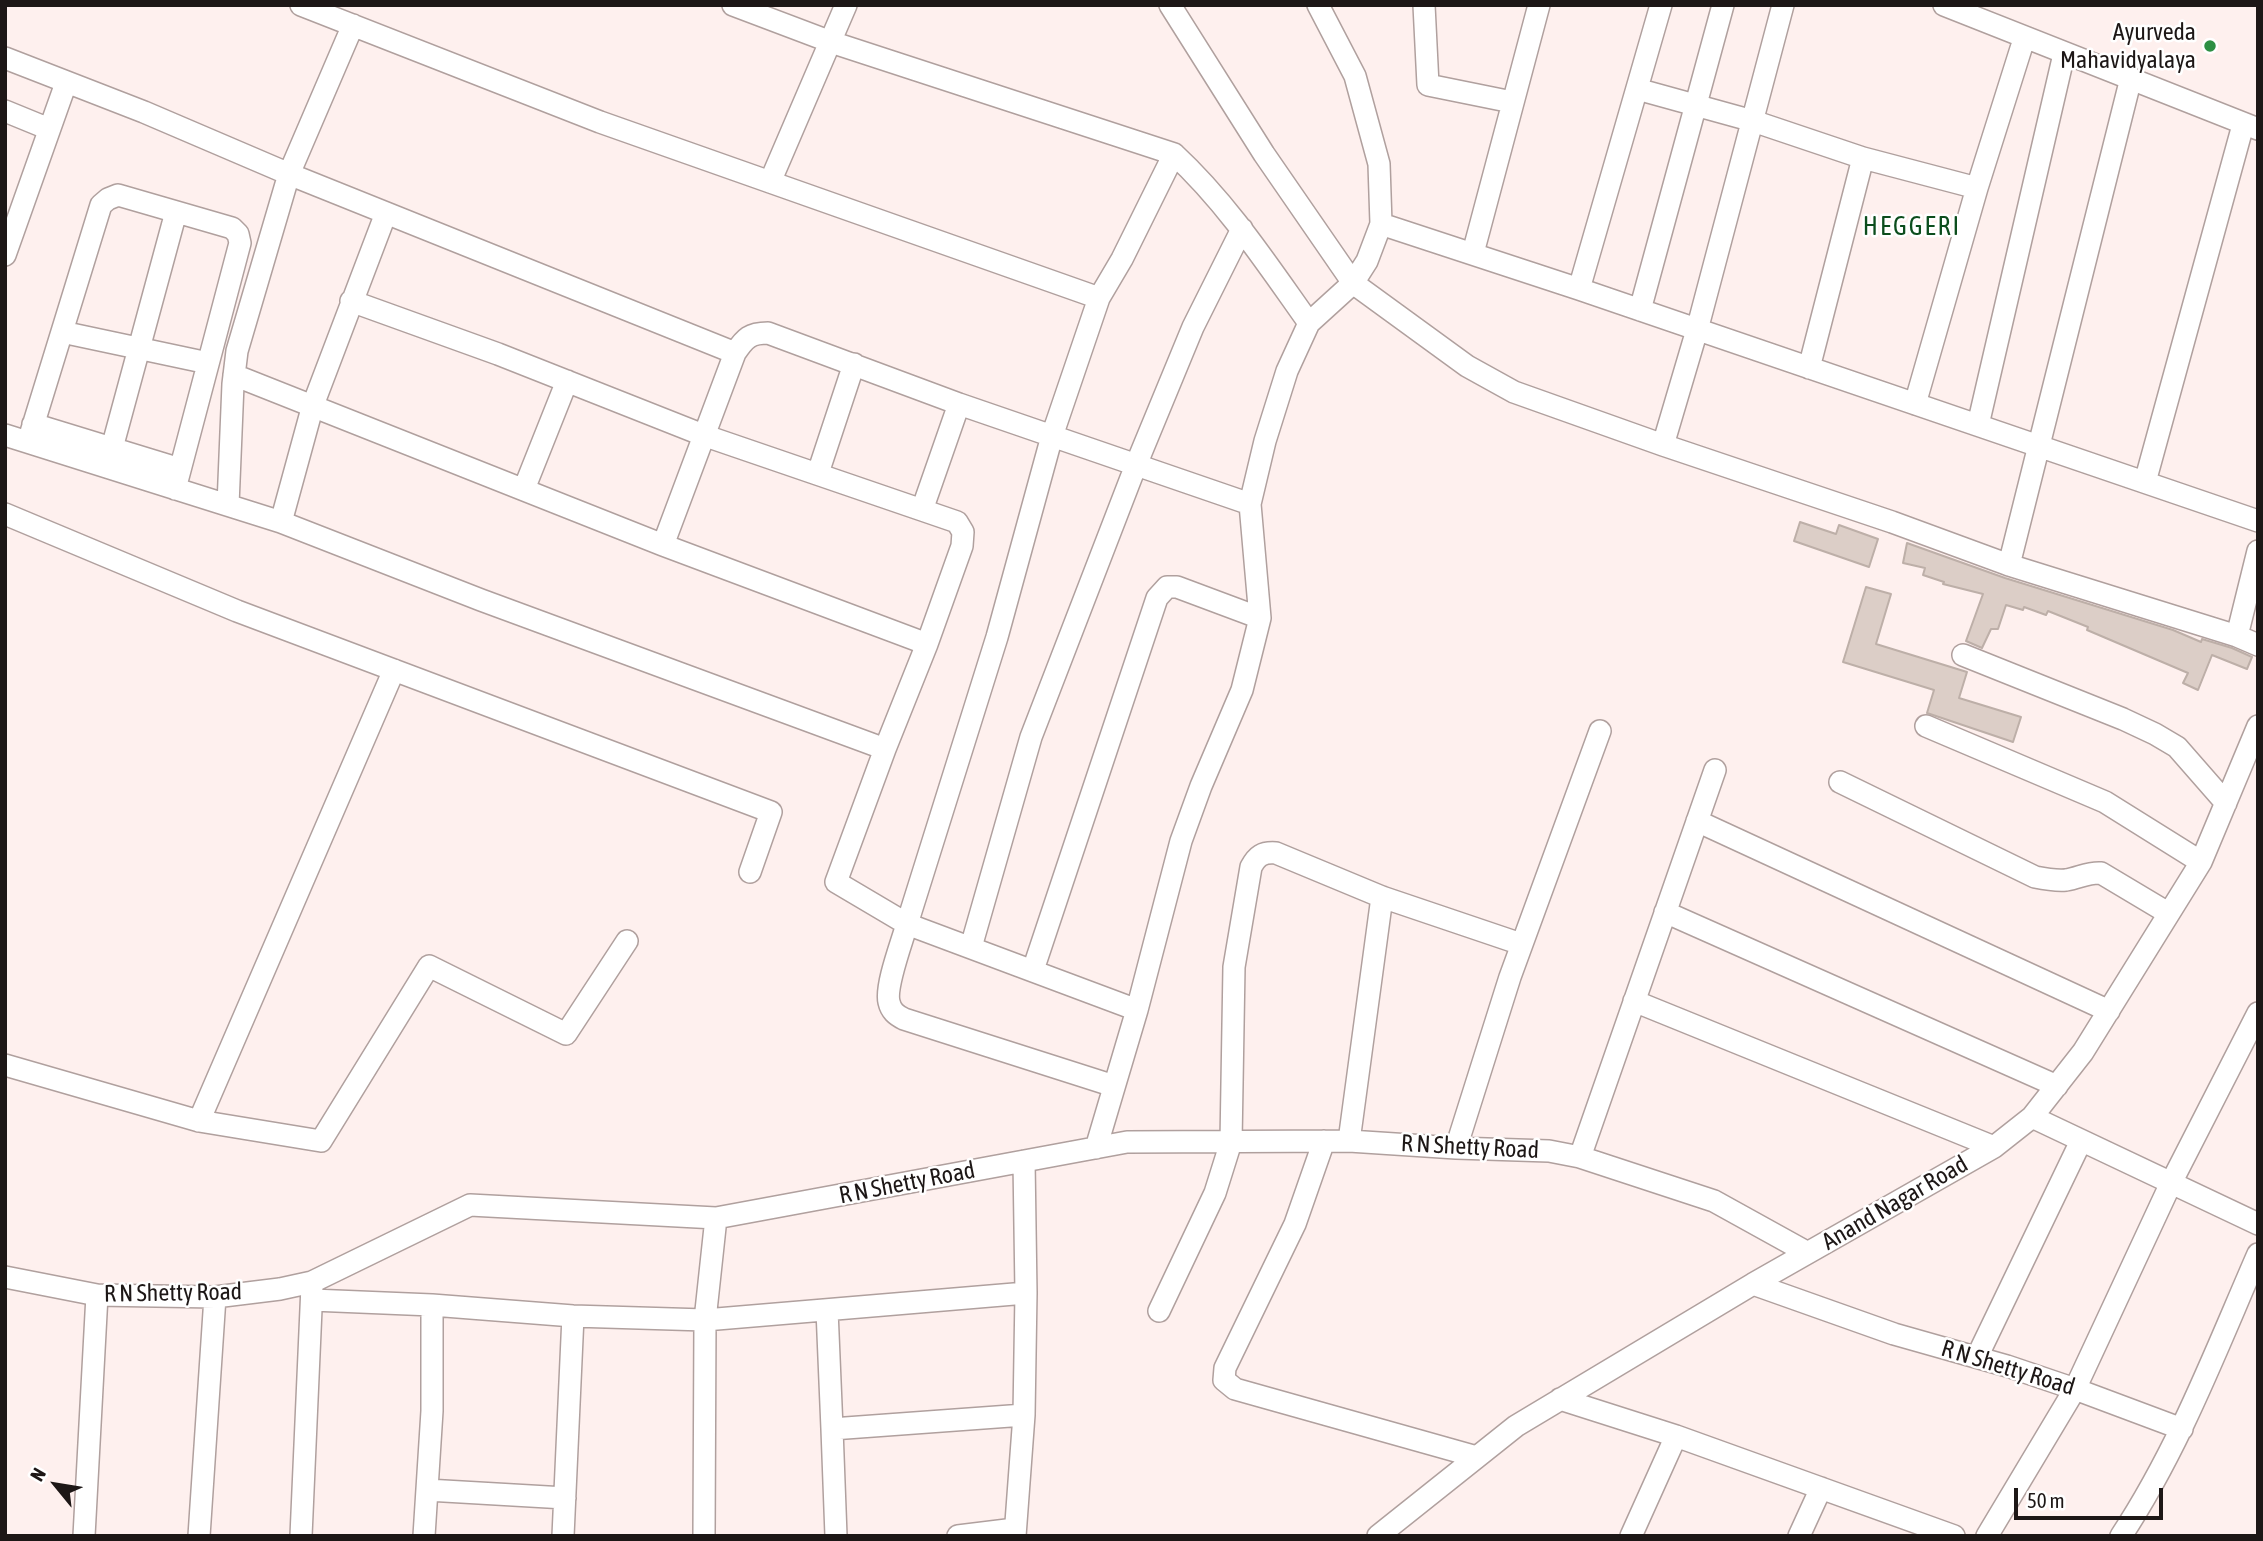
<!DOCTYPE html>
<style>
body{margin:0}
#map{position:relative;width:2263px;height:1541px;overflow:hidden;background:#fef0ee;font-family:"Asap Condensed",sans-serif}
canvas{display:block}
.frame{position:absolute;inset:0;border:7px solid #1d1716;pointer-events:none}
.north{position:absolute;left:21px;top:1450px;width:70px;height:70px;-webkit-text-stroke:5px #fff;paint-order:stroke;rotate:300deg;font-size:19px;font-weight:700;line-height:28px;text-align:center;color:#1d1716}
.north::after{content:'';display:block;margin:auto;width:24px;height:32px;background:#1d1716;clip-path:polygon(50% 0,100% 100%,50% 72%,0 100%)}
.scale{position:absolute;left:2014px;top:1488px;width:149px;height:32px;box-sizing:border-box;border:4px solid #1d1716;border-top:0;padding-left:9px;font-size:21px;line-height:24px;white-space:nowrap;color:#1d1716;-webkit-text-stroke:5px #fff;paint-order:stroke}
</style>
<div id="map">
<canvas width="2263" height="1541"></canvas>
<div class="frame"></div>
<div class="north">N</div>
<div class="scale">50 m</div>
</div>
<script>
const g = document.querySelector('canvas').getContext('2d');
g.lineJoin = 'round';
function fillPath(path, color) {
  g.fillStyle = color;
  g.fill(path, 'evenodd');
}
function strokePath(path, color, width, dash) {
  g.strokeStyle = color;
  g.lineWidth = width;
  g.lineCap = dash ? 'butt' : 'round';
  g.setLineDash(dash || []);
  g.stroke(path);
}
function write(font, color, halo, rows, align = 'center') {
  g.font = font + ' "Asap Condensed",sans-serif';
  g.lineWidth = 5;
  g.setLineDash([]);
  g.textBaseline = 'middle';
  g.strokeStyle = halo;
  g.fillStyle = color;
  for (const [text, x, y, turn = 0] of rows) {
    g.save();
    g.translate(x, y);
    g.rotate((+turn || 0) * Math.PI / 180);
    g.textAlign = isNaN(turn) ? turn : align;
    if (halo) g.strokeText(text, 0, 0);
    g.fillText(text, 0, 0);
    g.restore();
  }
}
const building = new Path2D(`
 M1800 522 1836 534 1839 525 1878 539 1869 567 1794 541Z
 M1907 543 2005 578 2173 630 2201 642 2202 639 2232 648 2252 657 2247 669 2212 655 2198 690 2183 683 2188 673 2087 630 2088 627 2048 611 2046 615 2024 607 2023 610 2006 605 1998 629H1991L1982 648 1966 641 1983 594 1943 584 1944 582 1923 575 1925 568 1903 563Z
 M1866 587 1891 594 1876 644 1967 672 1959 698 2021 717 2013 742 1927 713 1934 690 1843 662Z`);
const minor = new Path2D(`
 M301 5 600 122 1099 298
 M733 5 831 42 1174 154C1227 203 1267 264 1309 323
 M1170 5 1264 154 1353 283 1467 366 1514 392 1663 445 1892 522 2009 565 2237 636
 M1424 5 1428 85 1512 102
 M1944 5 2258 129
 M5 58 144 112 289 174 735 353
 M1637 89 1753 121 1863 158
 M5 111 49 129
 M770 182 846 5
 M386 213 313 405 281 522 481 600 885 749 836 882 907 924C902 942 885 986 889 1002 891 1011 896 1015 904 1019L1114 1086
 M1381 224 1579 289 2258 521
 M1473 253 1539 5
 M5 255 66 83
 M1579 289 1661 5
 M351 301 498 354 703 435 957 522 963 532 962 546 927 644 885 749
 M1640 310 1723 5
 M62 332 208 363
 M1809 368 1863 158 1977 188
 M234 375 663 545 927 644
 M1915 404 1977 188 2024 39
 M33 424 180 469
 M1978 425 2064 54
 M5 435 281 522
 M28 442 101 205 108 199 118 195 232 228 238 234 240 243 175 489
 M1663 445 1697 330 1783 5
 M112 448 176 212
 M818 473 854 364
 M2145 482 2243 125
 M524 489 567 381
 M228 505 233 384 237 351 289 174 353 25
 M922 510 959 404
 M5 514 237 611 771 812 750 872
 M663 545 735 353C745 338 750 333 768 333L959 404 1250 504
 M2258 551 2237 636 2258 645
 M2009 565 2131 78
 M1963 655 2123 719 2155 734 2177 747 2226 803
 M1926 726 2105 802 2201 862
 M1840 782 2035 877C2045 879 2055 881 2066 880 2079 878 2088 872 2101 873L2168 913
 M1697 821 2109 1011
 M1665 912 2057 1086
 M971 947 1031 737 1136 465 1193 327 1242 229
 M1033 970 1157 598 1167 587H1177L1260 618
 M1634 1001 1994 1147
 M1137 1010 1181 841 1201 786 1242 690 1260 618 1250 504 1265 441 1287 371 1309 323 1353 283 1367 261 1381 224 1379 164 1355 76 1318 5
 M5 1065 199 1121 321 1141 429 966 566 1034 627 941
 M2032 1117 2258 1224
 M199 1121 394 670
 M1324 1141 1295 1224 1225 1368 1224 1380 1235 1389 1477 1457
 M1349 1141 1382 897
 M1096 1148 1137 1010 907 924 997 637 1052 436 1099 298 1122 259 1174 154
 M1456 1148 1510 977 1600 731
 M1580 1157 1715 770
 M5 1277 97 1295 215 1297 280 1289 312 1282 470 1205 716 1218 1127 1142 1349 1141 1456 1148 1549 1151 1580 1157 1714 1201 1808 1253
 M1753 1284 1894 1334 2007 1366 2075 1389 2182 1429
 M312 1300 432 1305 573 1316 705 1320 1026 1293
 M827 1310 832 1429
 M1159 1311 1215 1193 1231 1142 1234 967 1251 867C1257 856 1262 852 1276 853L1382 897 1521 944
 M1977 1357 2081 1141
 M1560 1399 1676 1436 1954 1536
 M427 1490 565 1498
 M84 1536 97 1295
 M199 1536 215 1297
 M301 1536 312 1286
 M424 1536 432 1411V1305
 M563 1536 573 1316
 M704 1536 705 1320 716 1218
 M836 1536 832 1429 1024 1415
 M958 1536 1015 1529
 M1015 1536 1024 1415 1026 1293 1024 1161
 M1378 1536 1516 1426 1753 1284 1994 1147 2032 1117 2083 1052 2201 862 2258 726
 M1631 1536 1676 1436
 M1799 1536 1821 1488
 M1987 1536 2075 1389 2171 1183 2258 1013
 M2121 1536C2179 1448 2216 1350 2258 1254`);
const markers = [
 [2210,46,7,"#2d8f43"]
];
const poiNames = [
 ["Ayurveda",2196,32],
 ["Mahavidyalaya",2196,60]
];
const streetNames = [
 ["R N Shetty Road",1470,1147,3],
 ["R N Shetty Road",907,1183,-11],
 ["Anand Nagar Road",1895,1203,-30],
 ["R N Shetty Road",173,1293,-1],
 ["R N Shetty Road",2008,1368,17]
];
const neighbourhoodNames = [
 ["HEGGERI",1912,227]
];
fillPath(building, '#dccec7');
strokePath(building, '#bdafa8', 2);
strokePath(minor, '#b0a09e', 24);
strokePath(minor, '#fff', 21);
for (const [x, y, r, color] of markers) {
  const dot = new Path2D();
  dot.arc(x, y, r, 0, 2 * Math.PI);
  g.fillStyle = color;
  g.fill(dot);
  strokePath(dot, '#fff', 2.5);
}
write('24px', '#1d1716', '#fff', poiNames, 'right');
write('24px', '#1d1716', '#fff', streetNames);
g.letterSpacing = '2px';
write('26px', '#0c4d1d', '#fff', neighbourhoodNames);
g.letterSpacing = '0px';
</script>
